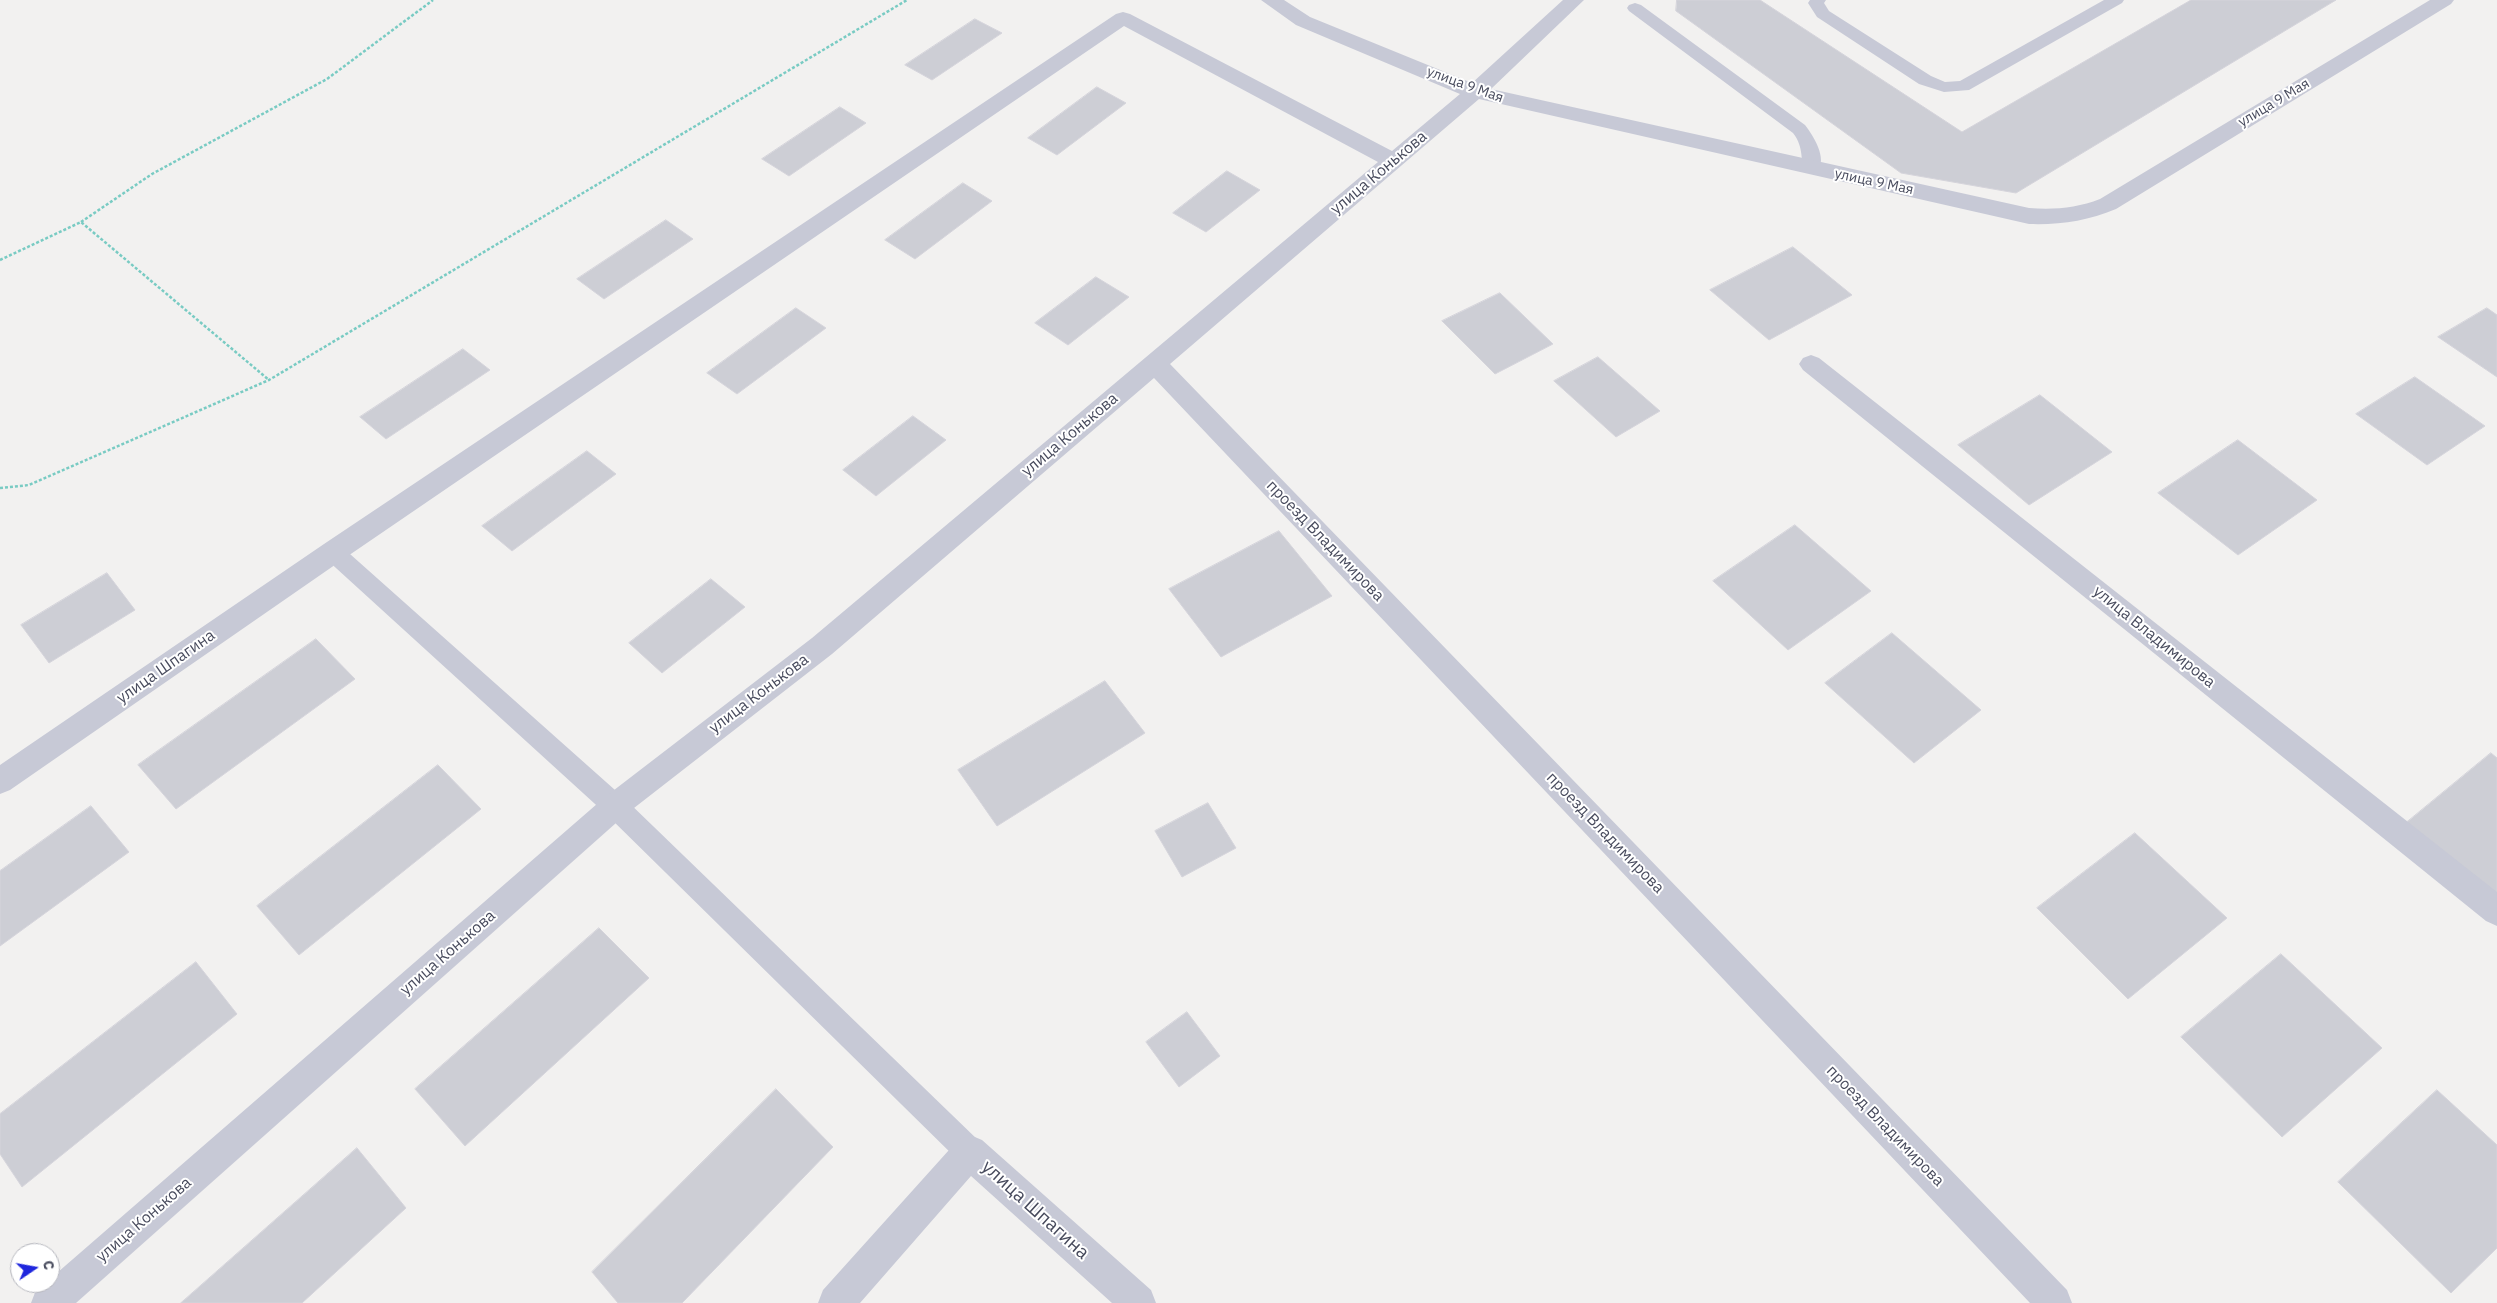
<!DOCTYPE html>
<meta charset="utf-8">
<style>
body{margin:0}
#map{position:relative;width:2497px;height:1303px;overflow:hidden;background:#f2f1f0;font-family:"IBM Plex Sans",sans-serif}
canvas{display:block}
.north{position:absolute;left:10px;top:1243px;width:50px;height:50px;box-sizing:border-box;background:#fff;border:1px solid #b6b7be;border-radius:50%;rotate:78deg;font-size:14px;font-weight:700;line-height:20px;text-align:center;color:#484b5d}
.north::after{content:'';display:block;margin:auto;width:18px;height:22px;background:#1f27dd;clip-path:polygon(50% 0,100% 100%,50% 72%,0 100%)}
</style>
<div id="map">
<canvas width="2497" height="1303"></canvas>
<div class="north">С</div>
</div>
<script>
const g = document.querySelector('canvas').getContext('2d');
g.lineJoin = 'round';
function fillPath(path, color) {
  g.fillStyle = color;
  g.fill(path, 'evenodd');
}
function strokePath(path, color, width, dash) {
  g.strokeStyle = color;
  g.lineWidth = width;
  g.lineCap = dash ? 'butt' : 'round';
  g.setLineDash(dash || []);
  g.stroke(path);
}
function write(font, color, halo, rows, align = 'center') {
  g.font = font + ' "IBM Plex Sans",sans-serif';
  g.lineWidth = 4;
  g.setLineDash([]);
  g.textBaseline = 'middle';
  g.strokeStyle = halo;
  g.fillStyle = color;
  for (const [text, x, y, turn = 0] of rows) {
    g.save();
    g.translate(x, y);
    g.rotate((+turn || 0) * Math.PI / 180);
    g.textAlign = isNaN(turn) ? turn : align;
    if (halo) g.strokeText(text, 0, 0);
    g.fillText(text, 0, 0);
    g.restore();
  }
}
const building = new Path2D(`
 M1677 0H1760L1962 132 2191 0H2336L2016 193 1901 173 1676 11Z
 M975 19 1002 33 932 80 905 65Z
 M1097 87 1126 103 1057 155 1028 138Z
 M840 107 866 123 789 176 762 159Z
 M1227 171 1260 190 1206 232 1173 213Z
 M963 183 992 201 915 259 885 240Z
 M666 220 693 239 604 299 577 279Z
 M1793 247 1852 295 1769 340 1710 290Z
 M1096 277 1129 297 1068 345 1035 323Z
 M1500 293 1553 344 1495 374 1442 321Z
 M796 308 826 328 737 394 707 373Z
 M2487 308 2497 315V377L2438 337Z
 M463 349 490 370 386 439 360 417Z
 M1598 357 1660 411 1616 437 1554 381Z
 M2415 377 2485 426 2427 465 2356 414Z
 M2040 395 2112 452 2029 505 1958 445Z
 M913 416 946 440 876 496 843 470Z
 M2238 440 2317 500 2238 555 2158 493Z
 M587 451 616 474 512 551 482 526Z
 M1795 525 1871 591 1788 650 1713 581Z
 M1279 531 1332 596 1221 657 1169 589Z
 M107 573 135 610 49 663 21 625Z
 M711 579 745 607 662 673 629 643Z
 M1892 633 1981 710 1914 763 1825 683Z
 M316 639 355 679 176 809 138 765Z
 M1105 681 1145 733 997 826 958 770Z
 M2491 753 2497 758V899L2406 823Z
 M438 765 481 809 299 955 257 906Z
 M1208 803 1236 848 1182 877 1155 831Z
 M91 806 129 852 0 946V871Z
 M2135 833 2227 918 2128 999 2037 908Z
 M599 928 649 978 465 1146 415 1089Z
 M2281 954 2382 1048 2282 1137 2181 1037Z
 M196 962 237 1014 22 1187 0 1154V1114Z
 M1187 1012 1220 1056 1179 1087 1146 1042Z
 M776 1089 833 1147 682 1303H618L592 1272Z
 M2437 1090 2497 1145V1248L2451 1293 2338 1182Z
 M357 1148 406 1208 302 1303H181Z`);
const path = new Path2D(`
 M81 222 152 174 327 79 433 0
 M0 260 81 222 269 380
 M0 488 29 485 269 380 907 0`);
const lane = new Path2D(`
 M1810 0H1826L1824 3 1829 11 1931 76 1945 82 1960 81 2104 0H2124L2122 3 1969 90 1944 92 1919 84 1817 17 1808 3Z
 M1635 3 1641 5 1805 125C1814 137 1827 157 1818 172H1806C1799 161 1805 148 1793 133L1629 11 1627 8 1629 5Z
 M333 543 341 546 624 798 980 1142 984 1152 980 1162 970 1166 960 1162 606 814 325 558 322 552 325 546Z`);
const street = new Path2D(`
 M1261 0H1284L1310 17 1472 83 1563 0H1584L1491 89 2029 208C2054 210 2077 208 2100 199L2430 0H2454L2451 4 2116 209C2087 221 2060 225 2029 224L1479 99 1170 364 2067 1290 2072 1303H2030L1154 378 832 654 625 815 76 1303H31L36 1290 45 1283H50V1279L605 797 812 638 1378 162 1124 26 342 560 10 790 0 794V765L324 544 1116 14 1123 12 1130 14 1392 151 1460 94 1296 25Z
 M1811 355 1819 358 2497 892V926L2486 921 1803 370 1799 364 1803 358Z
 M970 1135 982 1140 1151 1290 1156 1303H1112L971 1176 860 1303H818L823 1290 958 1140Z`);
const farStreetnames = [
 ["улица 9 Мая",1465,85,20],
 ["улица 9 Мая",2274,103,-31],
 ["улица 9 Мая",1874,182,12]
];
const streetNames = [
 ["улица Конькова",1379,173,-40],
 ["улица Конькова",1070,435,-40],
 ["проезд Владимирова",1325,541,46],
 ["улица Владимирова",2154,637,39],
 ["улица Шпагина",166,667,-35],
 ["улица Конькова",759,694,-37],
 ["проезд Владимирова",1605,833,46],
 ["улица Конькова",448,953,-41],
 ["проезд Владимирова",1885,1126,46],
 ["улица Конькова",144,1220,-41]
];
const nearStreetnames = [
 ["улица Шпагина",1035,1210,42]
];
fillPath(building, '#cdced5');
strokePath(building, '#d5d4db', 1);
strokePath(path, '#79cbc3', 2.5, [3, 2]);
fillPath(lane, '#c7c9d6');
fillPath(street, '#c7c9d6');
write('14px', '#484b5d', '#fff', farStreetnames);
write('16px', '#484b5d', '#fff', streetNames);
write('19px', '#484b5d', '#fff', nearStreetnames);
</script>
